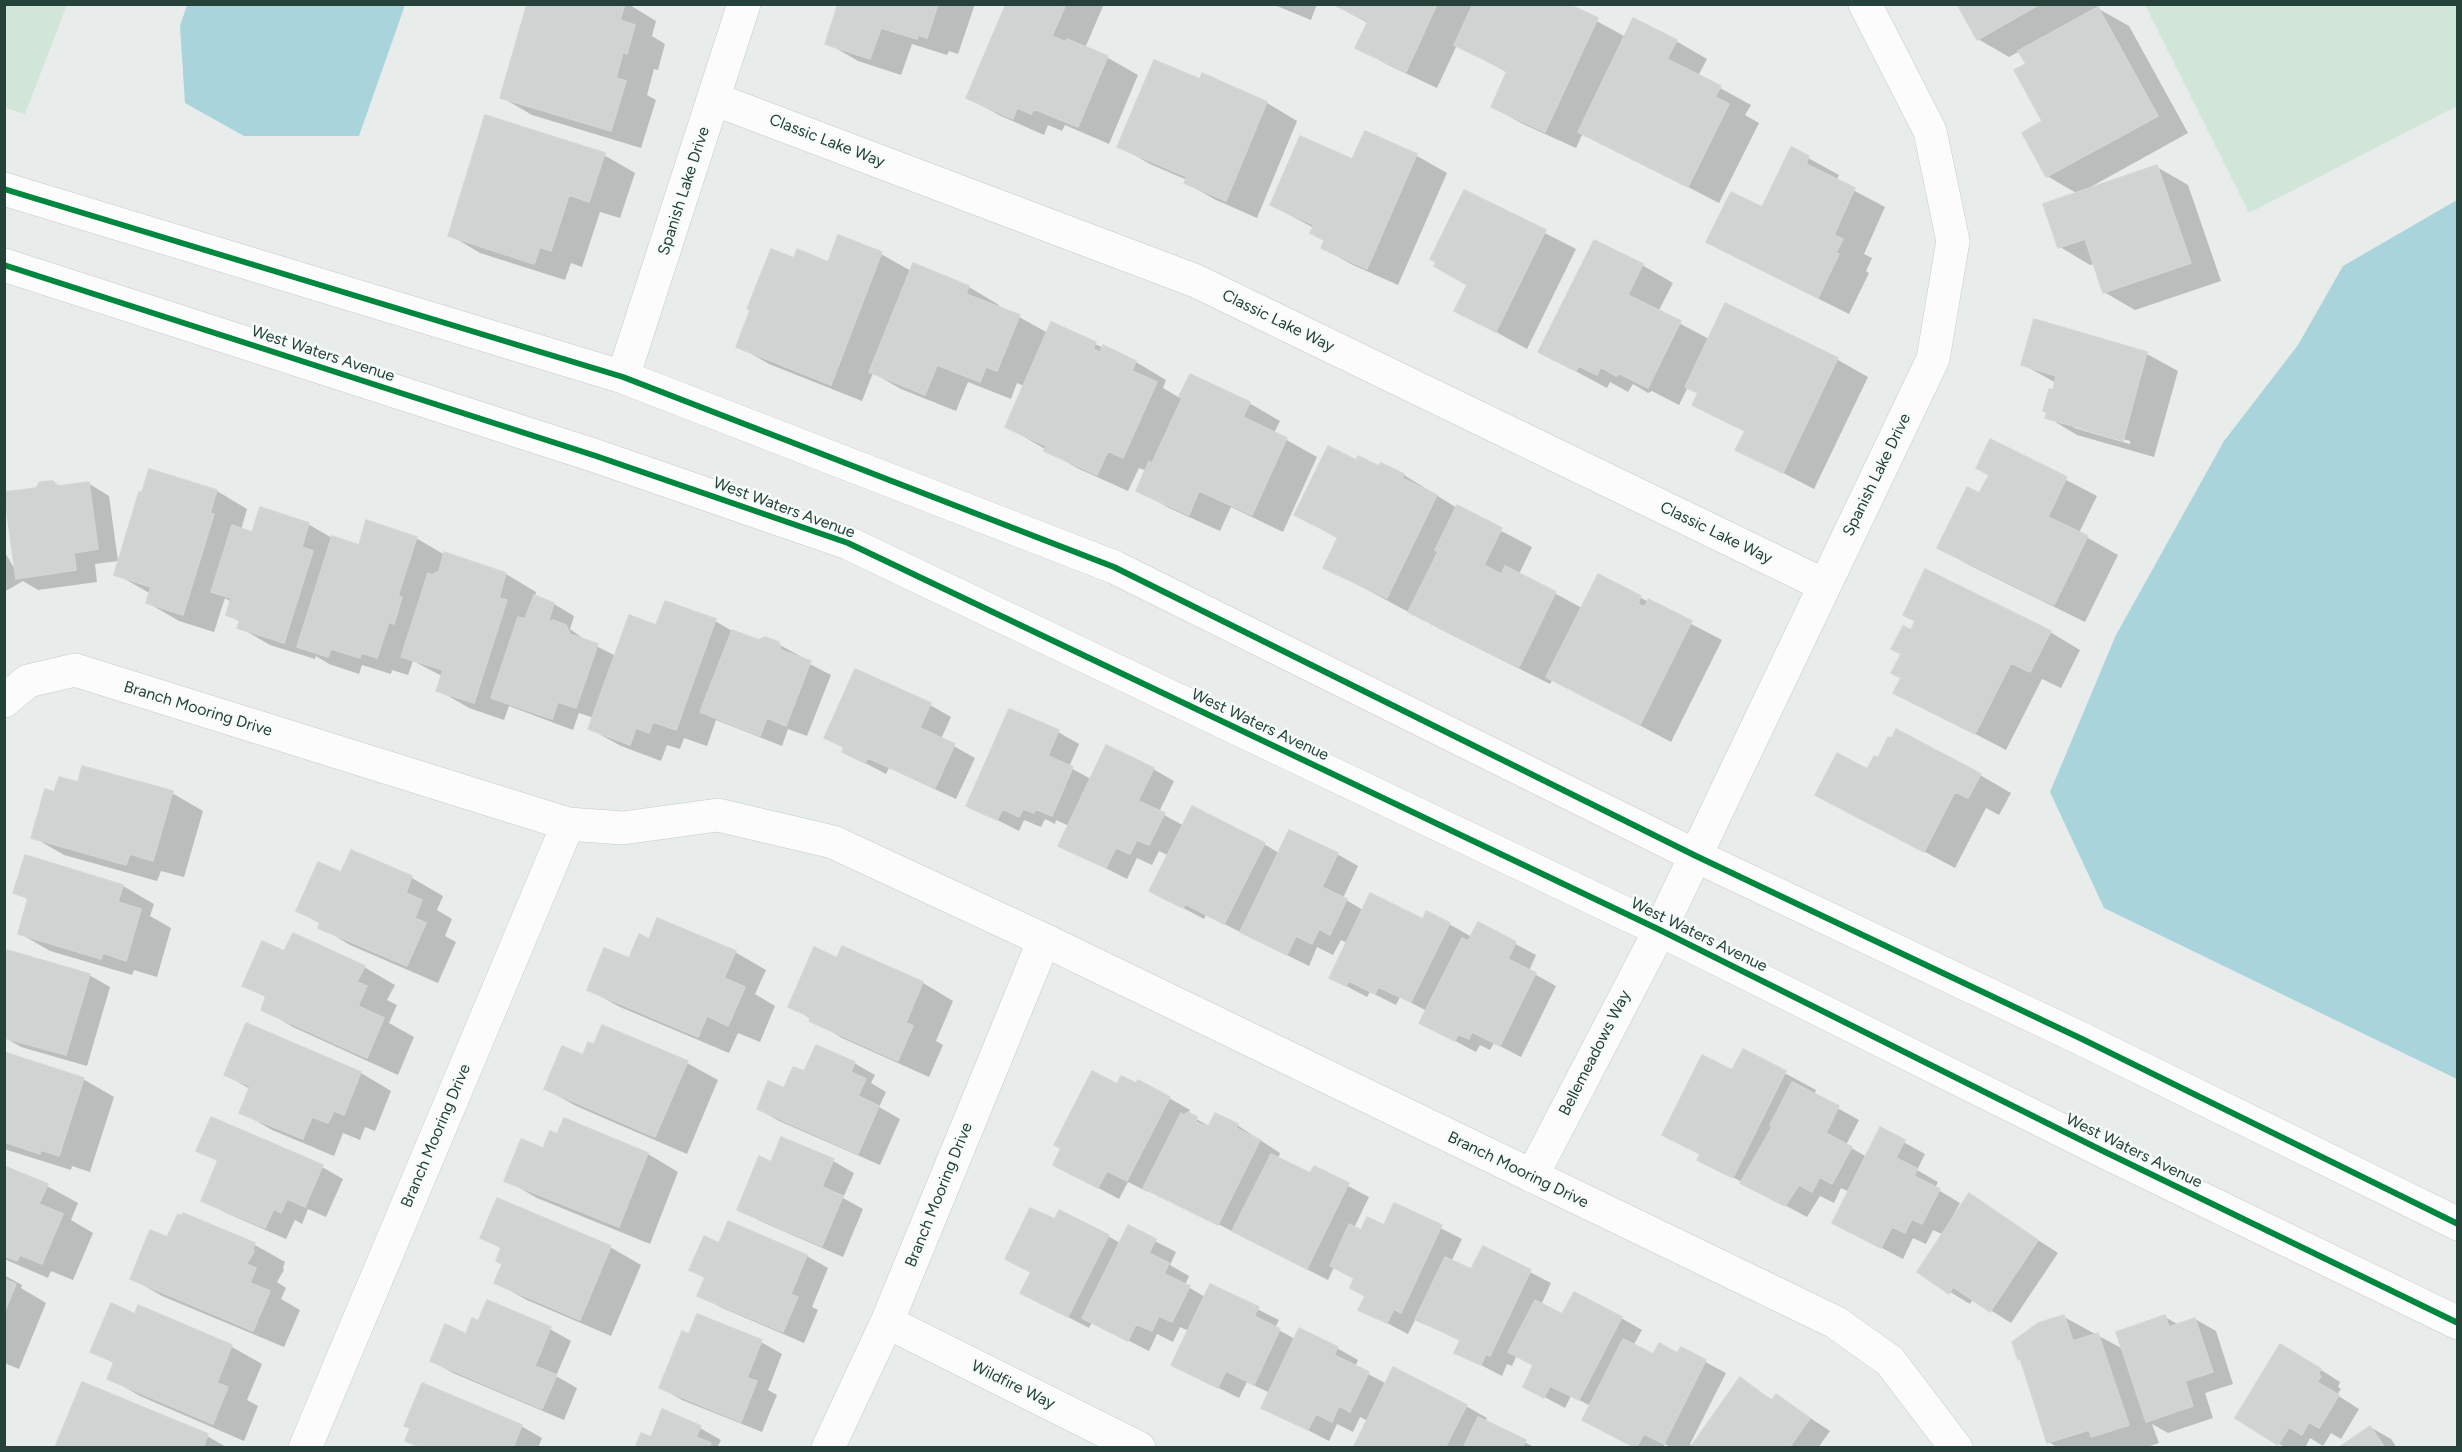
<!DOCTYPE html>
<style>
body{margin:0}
#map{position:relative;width:2462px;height:1452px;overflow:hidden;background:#e8edeb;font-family:Figtree,sans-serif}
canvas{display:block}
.frame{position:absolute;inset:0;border:6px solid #24423a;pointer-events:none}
</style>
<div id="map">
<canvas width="2462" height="1452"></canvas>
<div class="frame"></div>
</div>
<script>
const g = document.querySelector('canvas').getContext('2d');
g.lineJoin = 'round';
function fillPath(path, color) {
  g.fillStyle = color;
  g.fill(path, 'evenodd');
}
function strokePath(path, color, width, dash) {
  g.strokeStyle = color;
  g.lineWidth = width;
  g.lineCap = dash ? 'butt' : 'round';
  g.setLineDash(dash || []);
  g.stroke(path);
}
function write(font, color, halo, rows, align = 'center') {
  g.font = font + ' Figtree,sans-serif';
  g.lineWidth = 5;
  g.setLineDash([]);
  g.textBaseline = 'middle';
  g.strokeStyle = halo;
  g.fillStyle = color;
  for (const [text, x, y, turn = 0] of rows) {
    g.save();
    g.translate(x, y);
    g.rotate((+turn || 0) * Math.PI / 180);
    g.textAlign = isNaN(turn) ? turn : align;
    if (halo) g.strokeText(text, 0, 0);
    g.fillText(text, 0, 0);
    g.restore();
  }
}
const green = new Path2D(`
 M5 4 67 5 25 114 5 108Z
 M2145 5H2457V106L2249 213Z`);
const water = new Path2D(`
 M187 5V4L405 5 359 136H244L185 103 180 26Z
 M2457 200V1079L2104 908 2050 792 2116 635 2224 441 2298 345 2343 266Z`);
const shadow = new Path2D(`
 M529 4H628L656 21 652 36 665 44 658 70 654 69 647 95 656 100 641 148 532 115 501 97Z
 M840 4H975L958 54 949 51 947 55 912 44 901 75 858 61 827 43Z
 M1008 4H1104L1085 48 1108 58 1138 75 1109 144 1065 125 1062 131 1048 125 1044 135 999 115 968 98Z
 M1272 4H1317L1311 20Z
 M1332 4H1565L1626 37 1676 41 1707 59 1698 76 1751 105 1745 115 1759 123 1719 203 1583 133 1576 148 1523 124 1492 107 1508 73 1457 45 1437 88 1388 65 1357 47 1368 23Z
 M1959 4H2102L2097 8 2129 26 2188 133 2087 189 2157 167 2188 185 2221 281 2135 310 2104 292 2095 264 2090 265 2060 247 2078 194 2047 176 2044 122 2028 64 2020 51 2009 57 1978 39Z
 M1203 75 1267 103 1297 121 1257 218 1216 200 1186 183 1187 180 1150 164 1119 146 1200 81Z
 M1366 133 1417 156 1447 173 1398 285 1353 265 1322 248 1325 240 1314 228 1271 205 1353 161Z
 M1792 149 1839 175 1836 181 1885 207 1864 254 1872 258 1866 271 1869 273 1849 314 1739 259 1708 242 1762 209Z
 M604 155 635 173 620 218 600 212 582 267 571 263 565 280 480 253 450 235Z
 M1465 192 1576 249 1527 349 1456 310 1468 284Z
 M881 254 911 271 914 265 969 287 999 305 998 308 1019 317 1048 333 1095 344 1136 362 1166 380 1163 388 1180 398 1190 376 1249 403 1280 421 1274 433 1317 457 1283 532 1231 507 1220 531 1169 508 1138 490 1147 471 1139 468 1128 491 1077 468 1006 426 1024 386 1017 383 1011 399 968 382 956 411 901 389 873 373 862 401 769 364 738 346 795 260 829 264Z
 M1642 265 1673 283 1658 312 1709 339 1726 305 1838 360 1868 377 1814 489 1737 449 1746 432 1694 404 1699 393 1688 387 1679 405 1652 391 1648 393 1633 384 1628 392 1610 382 1607 388 1540 352Z
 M2035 321 2147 354 2178 371 2154 457 2077 435 2047 417 2048 413 2045 411 2056 383 2022 364ZM2074 425 2130 441V444L2074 428Z
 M1991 441 2097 496 2079 533 2118 555 2085 622 1969 565 1939 548 1980 495 1990 475Z
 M1357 462 1379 468 1381 465 1404 475 1457 508 1532 547 1519 574 1582 608 1599 576 1722 640 1671 742 1553 679 1550 684 1440 629 1325 567 1339 539 1296 515Z
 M150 471 217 491 247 509 241 530 253 534 308 524 332 538 360 547 416 538 445 555 506 574 536 592 535 597 554 604 574 616 570 629 588 642 616 656 657 627 715 621 739 635 759 642 778 644 800 656V659L831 675 807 736 788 729 782 746 716 720 707 746 684 738 680 749 667 745 661 761 621 746 590 729 594 718 579 713 573 730 509 706 504 720 469 708 438 690 442 676 413 661 408 675 392 670 391 674 362 665 359 674 329 664 316 656 315 659 270 645 239 627 241 622 227 615 231 602 225 598 214 632 179 621 148 603 151 594 116 574Z
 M52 482 60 487 88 483 109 496 118 561 95 564 97 582 38 590 23 581 4 592V551L16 571 37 489Z
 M1912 632H2050L2080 650 2061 688 2042 679 2006 750 1895 692 1902 678Z
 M856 671 930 705 951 717 941 739 975 758 956 799 889 768 886 774 844 752 845 749 826 737Z
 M1058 732 1079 744 1069 767 1091 779 1153 769 1174 781 1159 812 1184 826 1264 844 1279 853 1337 854 1358 866 1343 898 1363 910 1449 924 1472 937 1478 924 1536 955 1529 971 1556 986 1521 1057 1494 1043 1490 1050 1480 1045 1476 1052 1442 1034 1427 1011 1400 997 1396 1005 1370 992 1367 997 1331 978 1347 943 1341 940 1333 955 1317 947 1309 966 1206 915 1204 919 1172 902 1169 856 1159 851 1152 865 1137 858 1127 879 1060 845 1069 826 1056 820 1055 824 1045 819 1041 827 1024 820 1019 831 968 805Z
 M1868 771 1980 775 2011 793 1999 815 1986 808 1955 868 1817 794Z
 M79 784 172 793 203 811 184 877 161 871 157 881 64 855 33 837 55 793Z
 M351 852 412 878 443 896 437 910 452 919 445 936 456 942 438 983 350 945 320 927 321 924 298 911 341 874Z
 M26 857 123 886 154 904 150 916 171 928 157 977 134 970 132 975 50 951 19 933 29 900 15 892Z
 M650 941 735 952 766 970 755 994 775 1006 760 1042 738 1033 729 1053 620 1007 589 990 630 960Z
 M843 948 923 983 953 1001 936 1041 943 1045 929 1077 842 1038 790 1006 838 960Z
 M285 953 364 967 395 985 387 1000 397 1005 389 1023 414 1037 398 1075 293 1027 262 1009 267 998 244 985Z
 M89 975 110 987 87 1066 21 1047 4 1037Z
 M246 1025 361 1073 391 1091 375 1131 365 1127 360 1140 343 1133 334 1156 272 1130 241 1112 250 1089 226 1075Z
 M595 1046 687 1063 718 1080 687 1154 576 1106 546 1089Z
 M1744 1051 1816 1090 1814 1095 1859 1120 1846 1145 1867 1157 1880 1129 1925 1154 1917 1170 1938 1182 1935 1188 1960 1203 1950 1221 1952 1222 1970 1196 2058 1253 2011 1323 1973 1299 1970 1304 1950 1292 1944 1235 1933 1230 1926 1244 1913 1238 1903 1259 1855 1234 1849 1192 1841 1188 1834 1203 1820 1196 1807 1217 1699 1159 1701 1155 1664 1134 1733 1072Z
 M4 1054 83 1079 114 1097 90 1172 72 1166 71 1170 4 1149Z
 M854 1063 875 1075 871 1083 886 1092 879 1107 900 1119 880 1165 779 1121 758 1109 805 1073Z
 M1118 1086 1169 1098 1190 1110 1188 1114 1210 1127 1237 1125 1280 1153 1278 1159 1310 1175 1314 1168 1369 1197 1354 1228 1362 1232 1384 1227 1395 1205 1462 1239 1451 1262 1472 1271 1483 1248 1551 1283 1541 1305 1563 1316 1621 1318 1642 1330 1633 1346 1654 1356 1678 1355 1681 1349 1726 1373 1690 1444 1692 1445 1740 1379 1774 1401 1777 1396 1830 1431 1818 1448H1692L1690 1445 1689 1448H1671L1665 1444 1663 1448H1636L1605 1431 1591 1406 1571 1396 1565 1408 1524 1386 1535 1365 1517 1355 1512 1366 1507 1364 1502 1376 1456 1352 1461 1341 1424 1322 1423 1324 1415 1320 1408 1334 1360 1309 1367 1296 1356 1279 1334 1267 1328 1280 1149 1189 1148 1192 1128 1182 1119 1199 1076 1176Z
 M564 1120 648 1154 678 1172 650 1244 537 1198 506 1180 544 1150 558 1136Z
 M782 1139 833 1161 854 1173 843 1198 863 1209 843 1257 760 1221 739 1209 771 1164Z
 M198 1150 322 1167 343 1179 326 1217 308 1209 302 1224 295 1220 286 1239 224 1212 203 1200 219 1162Z
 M4 1168 47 1186 78 1203 71 1220 93 1233 73 1280 51 1271 48 1278 4 1259Z
 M184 1215 255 1245 285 1262 283 1268 284 1270 277 1282 286 1288 281 1299 300 1310 284 1347 162 1296 131 1278 168 1239Z
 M1056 1221 1108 1236 1120 1243 1128 1227 1176 1252 1170 1265 1189 1276 1185 1285 1205 1297 1211 1286 1279 1320 1275 1328 1295 1339 1337 1348 1358 1360 1355 1367 1387 1384 1466 1406 1487 1418 1485 1422 1536 1448H1355L1368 1421 1360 1417 1353 1432 1337 1424 1329 1441 1263 1407 1270 1393 1247 1382 1239 1398 1173 1365 1189 1331 1180 1327 1173 1342 1157 1334 1149 1351 1092 1322 1089 1328 1022 1293Z
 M729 1223 807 1256 828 1268 812 1307 818 1310 804 1343 720 1307 699 1295 706 1278 691 1269 720 1245Z
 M481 1237 610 1247 641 1265 611 1336 527 1300 496 1283 504 1264 502 1249Z
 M4 1275 22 1285 21 1288 46 1303 19 1369 4 1363Z
 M139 1307 232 1347 262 1364 247 1400 258 1406 244 1441 140 1396 109 1378 115 1364 92 1351 135 1316Z
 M698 1316 761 1342 782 1354 768 1390 777 1395 762 1432 682 1400 661 1388 690 1336Z
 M2064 1317 2123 1349 2165 1317 2179 1325 2195 1319 2216 1331 2233 1384 2205 1393 2213 1418 2168 1433 2152 1424 2159 1443 2144 1448H2058L2049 1442 2023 1361 2019 1359Z
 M478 1323 550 1329 571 1341 556 1376 577 1388 564 1420 453 1373 432 1361 466 1335Z
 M2302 1358 2340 1382 2338 1387 2341 1389 2337 1395 2359 1409 2341 1439 2331 1433 2323 1446 2310 1438 2305 1448H2286L2237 1417Z
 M82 1384 207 1436 228 1448H58Z
 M521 1426 542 1438 538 1448H420L407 1440Z
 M2370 1427 2391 1439 2397 1448H2341Z
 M700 1428 721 1440 717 1448H637Z`);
const building = new Path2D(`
 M527 4H625L620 20 635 25 627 54 623 52 616 78 626 81 611 131 500 98Z
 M838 4H938L927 38 918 35 917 39 881 28 870 59 825 44Z
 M1006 4H1066L1052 36 1066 42 1067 39 1108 56 1078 127 1034 109 1031 114 1017 108 1013 119 966 98Z
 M1332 4H1437L1406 72 1355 48 1368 21Z
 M1473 4H1568L1598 18 1545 132 1491 107 1507 71 1454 45Z
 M1957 4H2040L1977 40Z
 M2098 7 2158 116 2046 177 2022 133 2042 121 2014 70 2026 64 2018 51Z
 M1633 18 1677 40 1667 59 1721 86 1715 97 1729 104 1688 187 1578 132Z
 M1154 60 1200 79 1202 73 1267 102 1226 201 1184 183 1187 177 1117 147Z
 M485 115 605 153 589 202 569 195 551 251 540 247 534 264 448 236Z
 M1365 131 1417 154 1367 269 1321 248 1324 240 1310 233 1314 225 1270 205 1300 136 1352 159Z
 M1791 147 1809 156 1806 164 1855 188 1834 235 1843 239 1836 253 1839 254 1818 298 1706 242 1731 192 1762 207Z
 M2157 165 2191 263 2103 293 2085 239 2058 248 2043 204Z
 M1464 190 1546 230 1496 332 1454 311 1467 285 1434 266 1436 262 1430 259Z
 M838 235 882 252 831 385 736 347 750 310 747 309 771 249 794 258 797 249 828 262Z
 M1594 240 1643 264 1628 295 1681 321 1648 388 1620 374 1616 376 1601 367 1597 375 1579 366 1576 371 1538 352Z
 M913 263 969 286 966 294 1020 315 997 371 986 367 980 382 937 365 925 395 869 372Z
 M1725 303 1838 358 1783 473 1735 450 1745 431 1692 405 1698 393 1685 387Z
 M2034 319 2147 352 2123 441 2045 418 2047 412 2043 411 2049 389 2053 390 2056 376 2021 365Z
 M1051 322 1096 342 1093 349 1100 352 1103 345 1136 361 1132 371 1157 382 1123 458 1108 451 1097 475 1044 451 1046 446 1005 427Z
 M1190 374 1250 402 1243 417 1287 438 1252 515 1199 491 1189 515 1136 491 1149 461 1152 463 1182 398 1179 396Z
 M1990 439 2067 477 2048 517 2088 536 2054 605 1937 548 1967 487 1979 493 1989 475 1976 468Z
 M1328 446 1356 460 1358 456 1379 466 1381 463 1404 474 1402 478 1437 495 1387 598 1323 568 1338 537 1294 515Z
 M149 469 217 490 210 513 214 514 183 615 146 603 151 587 114 575 139 492H142Z
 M53 481 58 486 89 482 98 549 74 553 76 570 16 579 4 492 36 488 40 482Z
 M1457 505 1502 528 1484 565 1501 574 1505 566 1556 592 1519 667 1408 612 1438 552 1435 550Z
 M260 507 309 523 302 547 313 551 284 643 237 628 240 620 226 615 231 598 211 592 232 525 252 532Z
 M366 520 417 537 398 596 402 597 394 624 389 622 377 658 361 653 360 658 331 649 328 657 297 647 332 536 359 545Z
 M444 552 506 573 499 598 507 600 474 703 436 691 443 670 401 657 428 573 432 575 439 571Z
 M1925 569 2051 631 2030 672 2011 663 1975 734 1893 693 1901 678 1891 673 1901 654 1891 649 1903 626 1911 630 1915 621 1903 615Z
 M1598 574 1641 596 1638 604 1645 607 1648 599 1692 621 1640 725 1546 677Z
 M534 595 554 603 548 623 553 620 566 625 570 634 598 644 576 708 558 702 552 719 491 698 518 617 525 619Z
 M665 601 716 619 676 730 653 722 649 733 636 728 630 745 588 729 629 615 656 625Z
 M732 630 759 640 765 637 779 642 781 650 811 661 786 726 767 718 760 736 700 712Z
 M855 669 931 703 920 728 955 744 935 788 868 758 865 763 842 752 844 747 824 738Z
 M1009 709 1059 730 1048 756 1073 767 1052 816 1035 809 1034 813 1023 809 1019 817 1003 809 997 820 966 806Z
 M1896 729 1981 774 1968 798 1955 792 1924 852 1815 795 1837 753 1867 769 1874 756 1878 758 1888 737 1892 738Z
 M1106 745 1154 768 1138 801 1165 813 1149 845 1137 840 1130 854 1116 848 1106 868 1058 846Z
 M82 766 173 791 153 861 130 854 126 865 31 838 45 789 54 792 59 777 78 782Z
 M1192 806 1265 843 1224 924 1185 904 1183 908 1149 891Z
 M1289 830 1338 853 1322 887 1347 899 1330 935 1319 929 1312 944 1296 936 1287 955 1240 932Z
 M351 850 412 876 406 893 422 900 415 918 426 923 407 966 318 928 320 922 296 911 318 862 341 872Z
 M25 855 123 885 118 902 141 909 126 961 103 953 101 959 18 934 28 898 13 893Z
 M1370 893 1423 919 1426 911 1450 923 1411 1002 1378 987 1375 994 1349 981 1346 986 1329 978Z
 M657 918 736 951 724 978 745 987 728 1026 707 1016 698 1037 587 990 604 948 629 958 639 934 649 939Z
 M1478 922 1516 942 1508 959 1536 973 1500 1046 1472 1032 1469 1039 1458 1034 1455 1041 1419 1023 1462 938 1468 941Z
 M293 933 365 966 357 982 367 986 358 1006 384 1018 367 1058 261 1010 266 996 242 986 262 941 284 951Z
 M842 946 923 982 906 1023 913 1026 898 1061 809 1021 811 1017 788 1007 814 947 837 958Z
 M7 950 90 974 66 1055 4 1038V959Z
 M246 1023 361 1072 344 1115 334 1111 328 1123 312 1117 303 1139 239 1113 250 1086 224 1075Z
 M602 1025 688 1061 655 1137 544 1089 562 1046 583 1055 588 1042 594 1044Z
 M816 1045 855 1062 851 1072 866 1079 858 1096 879 1106 858 1154 757 1109 768 1081 784 1088 793 1067 804 1071Z
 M1743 1049 1786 1071 1733 1178 1697 1160 1700 1154 1662 1135 1702 1055 1732 1070Z
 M4 1052 84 1078 59 1156 41 1150 40 1154 4 1142Z
 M1092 1071 1117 1084 1121 1076 1136 1083 1138 1080 1170 1097 1127 1181 1107 1171 1098 1188 1053 1165 1061 1148 1054 1145Z
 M1792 1082 1839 1106 1826 1133 1852 1147 1832 1184 1820 1177 1812 1192 1799 1185 1785 1206 1740 1183 1772 1127 1770 1125Z
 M1188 1112 1197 1117 1196 1122 1208 1127 1215 1113 1238 1124 1236 1128 1260 1140 1218 1225 1143 1188 1181 1113 1184 1115Z
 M211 1117 323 1165 305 1207 287 1199 281 1213 274 1209 265 1228 201 1201 218 1160 196 1151Z
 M564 1118 648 1153 619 1227 504 1181 521 1139 543 1148 550 1131 557 1134Z
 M1880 1127 1905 1140 1896 1158 1918 1169 1914 1176 1940 1189 1922 1224 1912 1219 1905 1233 1892 1227 1881 1248 1832 1223Z
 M781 1137 834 1159 822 1187 843 1196 822 1246 737 1210 759 1156 771 1162Z
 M1271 1154 1310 1173 1314 1166 1349 1183 1307 1269 1232 1231Z
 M4 1166 48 1184 39 1204 63 1214 42 1264 20 1255 17 1261 4 1256Z
 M1969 1193 2038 1240 1990 1312 1953 1287 1949 1294 1917 1272Z
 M497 1198 611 1246 580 1320 494 1283 502 1264 496 1261 501 1247 480 1238Z
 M1394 1203 1442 1225 1401 1313 1394 1309 1387 1323 1358 1310 1365 1296 1350 1288 1354 1278 1330 1266 1349 1224 1361 1230 1367 1217 1384 1225Z
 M1030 1208 1055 1219 1059 1210 1109 1235 1068 1317 1020 1293 1031 1272 1005 1259Z
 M183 1213 255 1243 253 1249 254 1252 246 1264 256 1268 250 1283 270 1291 253 1331 130 1279 150 1230 167 1237 178 1214 182 1216Z
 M728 1221 807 1255 791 1294 798 1297 783 1332 697 1296 705 1277 689 1270 704 1236 719 1243Z
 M1128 1225 1156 1239 1149 1253 1169 1263 1164 1274 1190 1286 1172 1322 1159 1316 1152 1331 1136 1324 1128 1341 1082 1318Z
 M1483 1246 1531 1270 1490 1356 1486 1354 1481 1365 1454 1353 1460 1340 1415 1319 1445 1257 1471 1269Z
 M4 1279 16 1284 4 1313Z
 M1210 1284 1259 1307 1254 1316 1280 1329 1254 1385 1226 1371 1218 1388 1171 1365Z
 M1574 1292 1622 1317 1579 1400 1550 1386 1544 1398 1523 1387 1533 1365 1508 1352 1535 1300 1562 1314Z
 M487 1300 551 1327 535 1366 557 1375 542 1409 430 1361 445 1324 466 1334 472 1318 478 1321Z
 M111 1303 135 1314 138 1305 232 1345 217 1383 228 1387 213 1424 107 1379 114 1362 90 1352Z
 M697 1314 762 1340 747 1378 757 1381 741 1422 659 1388 682 1331 689 1334Z
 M2064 1315 2073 1341 2098 1333 2129 1425 2091 1437 2089 1430 2047 1443 2020 1358 2018 1360 2012 1342 2038 1323Z
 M2165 1315 2169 1327 2195 1318 2213 1372 2185 1381 2193 1406 2146 1422 2116 1332Z
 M1299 1328 1338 1347 1334 1355 1369 1372 1350 1412 1339 1406 1332 1422 1316 1414 1308 1430 1261 1408Z
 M1623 1339 1653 1354 1659 1343 1677 1353 1681 1347 1706 1360 1664 1444 1644 1434 1636 1448 1582 1420Z
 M2280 1344 2321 1369 2318 1374 2321 1376 2317 1382 2339 1395 2319 1428 2309 1422 2302 1435 2289 1427 2278 1445 2235 1418Z
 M1393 1367 1467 1405 1445 1448H1353Z
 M1740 1377 1772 1401 1776 1394 1810 1418 1789 1448H1690Z
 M82 1382 208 1434 203 1448 55 1447Z
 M422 1383 522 1425 513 1448H422L405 1441 410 1428 404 1426Z
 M662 1409 701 1426 696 1437 711 1443 709 1448H635L641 1433 651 1437Z
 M1478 1417 1526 1440 1522 1448H1463Z
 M2370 1426 2385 1448H2338Z`);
const minor = new Path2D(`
 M714 99 1196 281 1824 585
 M4 189 623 377 1114 567 1696 856 2082 1039 2458 1224
 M4 265 596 456 848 543 1660 930 2101 1150 2458 1323
 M623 377 744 4
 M4 701 28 681 75 670 568 824 623 828 718 815 833 842 1044 940 1835 1322 1890 1361 1956 1448
 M1532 1176 1660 930 1933 359 1953 241 1930 131 1865 4
 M887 1322 1139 1448
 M305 1448 568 824
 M828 1448 887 1322 1044 940`);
const cycleway = new Path2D(`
 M4 189 623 377 1114 567 1696 856 2082 1039 2458 1224
 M4 265 596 456 848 543 1660 930 2101 1150 2458 1323`);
const streetNames = [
 ["Classic Lake Way",827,141,21],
 ["Spanish Lake Drive",684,191,-72],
 ["Classic Lake Way",1278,321,26],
 ["West Waters Avenue",323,354,18],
 ["Spanish Lake Drive",1877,475,-64],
 ["West Waters Avenue",784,508,20],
 ["Classic Lake Way",1716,533,26],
 ["Branch Mooring Drive",198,709,17],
 ["West Waters Avenue",1260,725,25],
 ["West Waters Avenue",1699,935,26],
 ["Bellemeadows Way",1595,1053,-63],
 ["Branch Mooring Drive",436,1136,-67],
 ["West Waters Avenue",2134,1151,26],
 ["Branch Mooring Drive",1518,1170,26],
 ["Branch Mooring Drive",939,1195,-68],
 ["Wildfire Way",1013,1385,26]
];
fillPath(green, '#d1e6d8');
fillPath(water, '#a9d4db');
fillPath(shadow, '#0003');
fillPath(building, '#cfd4d2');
strokePath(building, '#d1d6d4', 1.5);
strokePath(minor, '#c5cac8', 34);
strokePath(minor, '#fcfcfc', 33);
strokePath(cycleway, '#00873e', 6);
write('16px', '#24423a', '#f7fbf9', streetNames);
</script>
